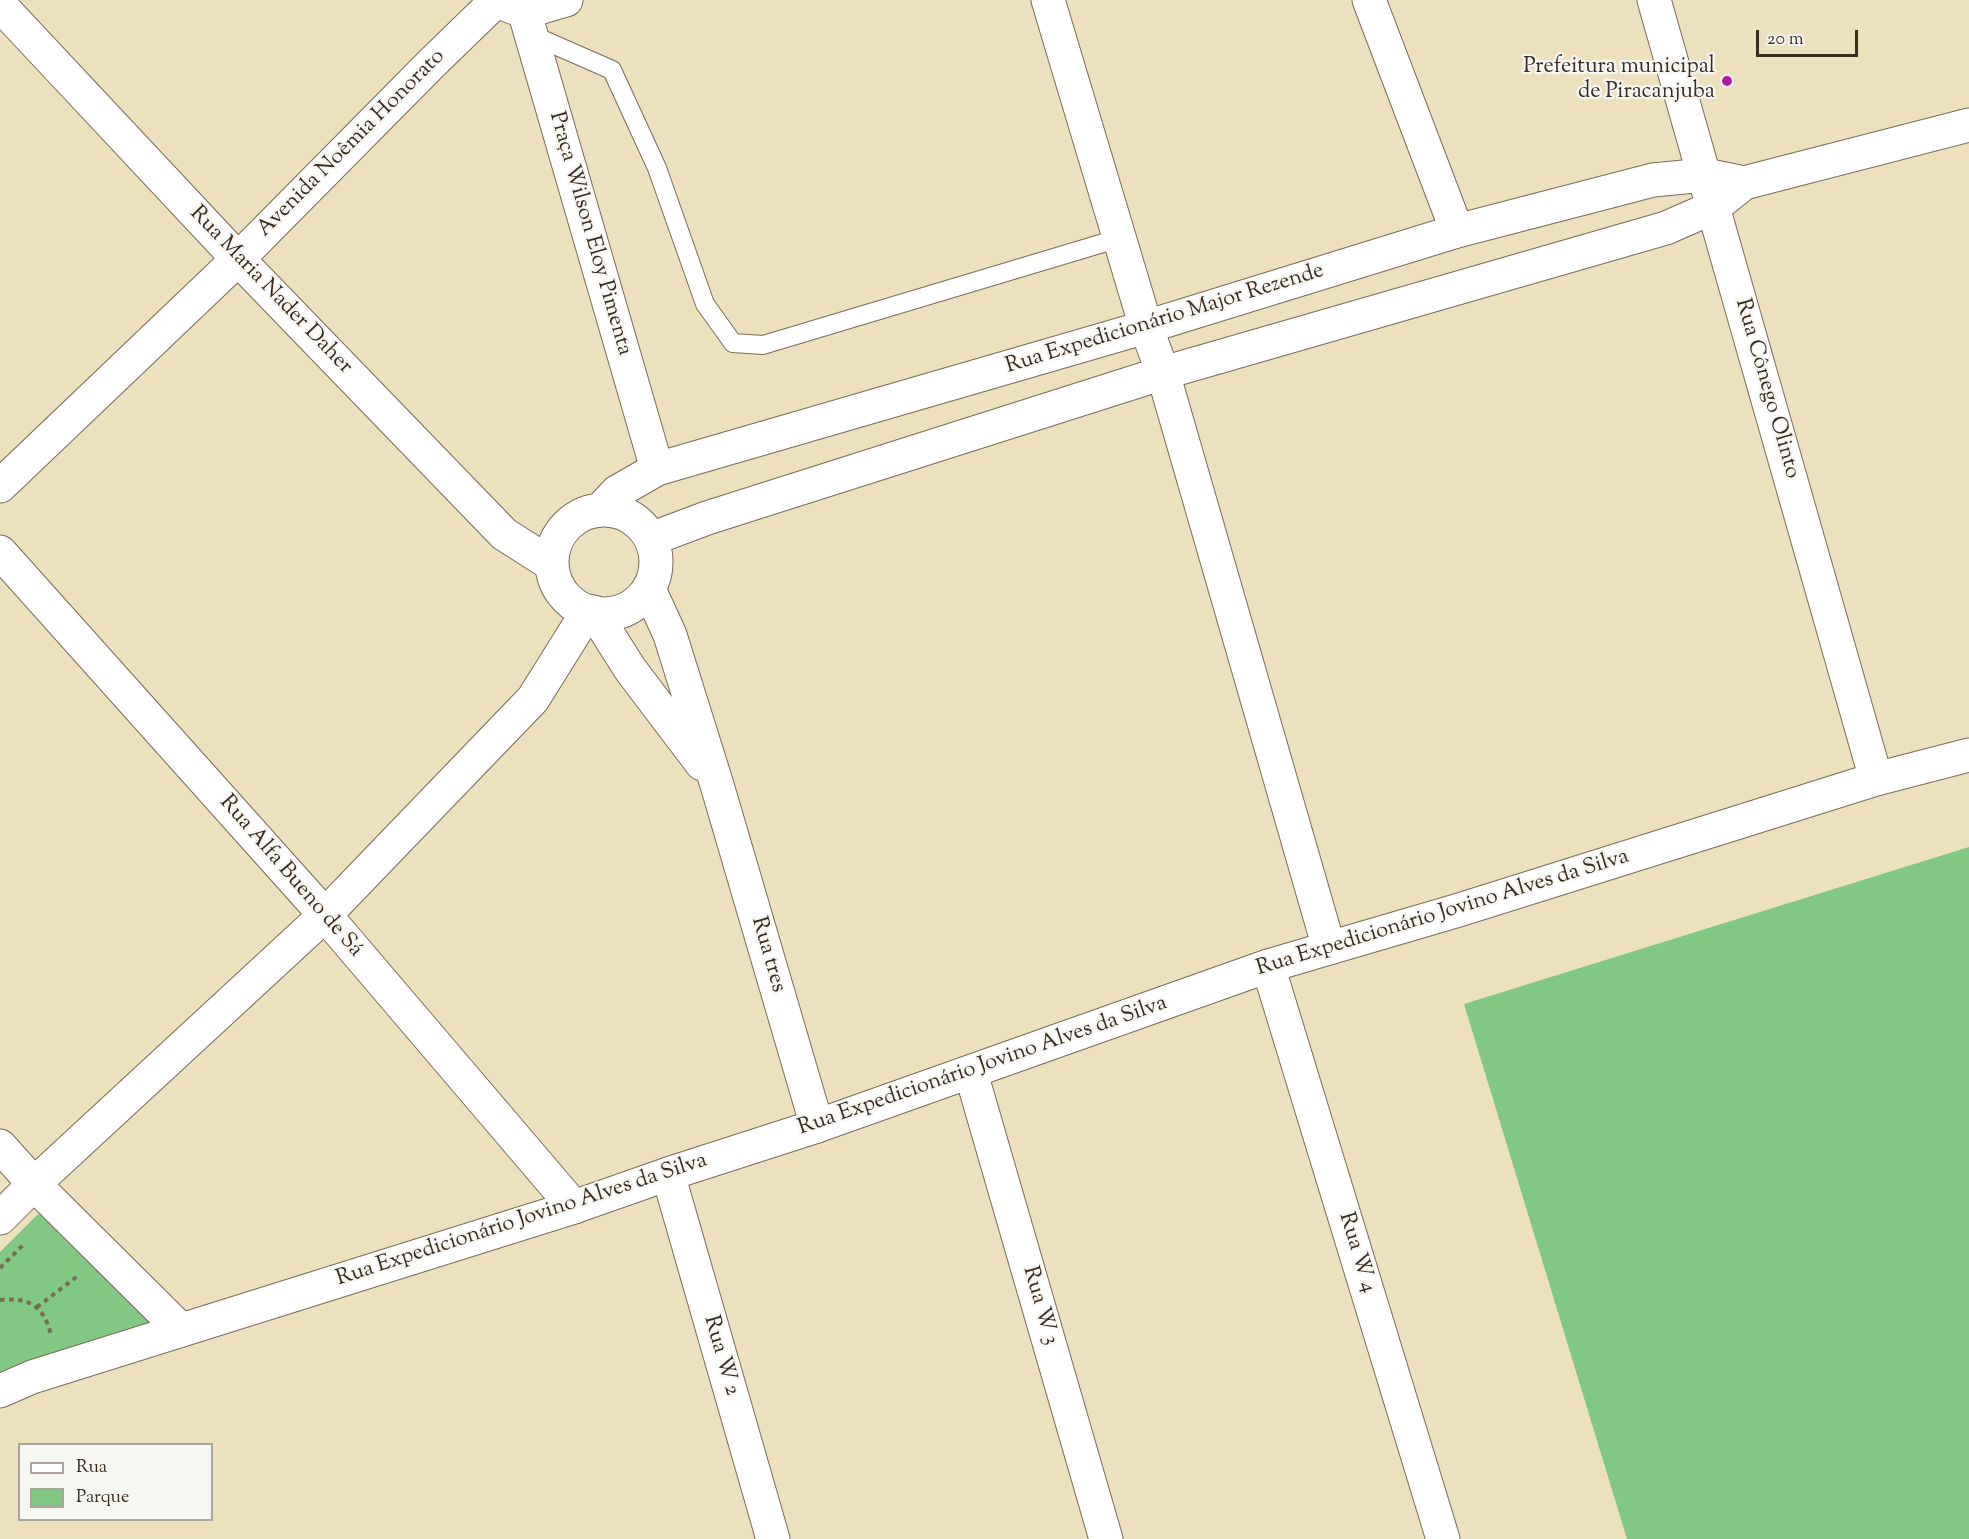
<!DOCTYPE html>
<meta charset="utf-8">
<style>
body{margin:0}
#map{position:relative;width:1969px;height:1539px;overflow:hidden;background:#ece0bf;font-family:"Sorts Mill Goudy",serif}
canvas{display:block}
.legend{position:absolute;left:18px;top:1443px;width:195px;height:78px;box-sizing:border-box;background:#f6f6f2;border:2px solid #aba49d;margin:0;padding:8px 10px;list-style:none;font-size:18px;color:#3b2a1e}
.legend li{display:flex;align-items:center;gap:12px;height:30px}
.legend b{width:30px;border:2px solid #aba49d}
.scale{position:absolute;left:1756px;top:30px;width:102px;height:27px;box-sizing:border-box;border:3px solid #3b2a1e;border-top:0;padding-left:8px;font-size:18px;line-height:21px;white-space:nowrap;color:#3b2a1e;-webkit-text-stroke:4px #f6f6f2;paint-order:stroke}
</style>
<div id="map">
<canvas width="1969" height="1539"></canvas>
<ul class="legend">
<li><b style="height:8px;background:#fff"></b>Rua</li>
<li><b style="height:16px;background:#81c884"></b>Parque</li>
</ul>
<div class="scale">20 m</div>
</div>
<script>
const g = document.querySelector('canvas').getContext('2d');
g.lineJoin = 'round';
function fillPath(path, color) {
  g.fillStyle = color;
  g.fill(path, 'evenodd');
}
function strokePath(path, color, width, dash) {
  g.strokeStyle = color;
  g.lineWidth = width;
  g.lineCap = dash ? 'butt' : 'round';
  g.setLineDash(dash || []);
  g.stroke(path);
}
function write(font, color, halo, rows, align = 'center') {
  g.font = font + ' "Sorts Mill Goudy",serif';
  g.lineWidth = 4.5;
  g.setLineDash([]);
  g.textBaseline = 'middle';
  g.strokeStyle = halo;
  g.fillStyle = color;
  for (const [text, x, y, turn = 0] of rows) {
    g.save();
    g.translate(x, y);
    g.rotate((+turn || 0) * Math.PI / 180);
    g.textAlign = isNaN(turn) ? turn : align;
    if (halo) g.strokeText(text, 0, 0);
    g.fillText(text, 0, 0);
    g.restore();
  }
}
const green = new Path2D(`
 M1969 847V1539H1627L1464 1004Z
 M45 1207 165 1330 0 1379V1252Z`);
const path = new Path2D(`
 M0 1268 23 1245
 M0 1300C29 1297 44 1306 51 1335
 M37 1307 79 1275`);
const service = new Path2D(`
 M532 35 612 70 657 168 705 304 733 343 763 345 1120 238`);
const minor = new Path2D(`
 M521 0 657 469
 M1048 0 1146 327 1163 373 1329 948
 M1369 0 1457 231
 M1654 0 1876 779
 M0 5 238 259 504 534 551 564
 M507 5 525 12 566 0
 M0 486 238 259 431 64 497 0
 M0 552 325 915 574 1207
 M649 589 670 635 717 785 817 1126
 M594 612 630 669 702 764
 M1268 966 1443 1539
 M971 1073 1106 1539
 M0 1146 34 1184 181 1330
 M668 1174 773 1539`);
const tertiary = new Path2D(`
 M600 510 617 492 657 469 1146 327 1457 231 1653 180 1705 175 1744 183
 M552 562a52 52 0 1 1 104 0a52 52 0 1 1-104 0Z
 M651 539 707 518 1163 373 1666 228 1714 207 1744 183 1969 125
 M0 1218 34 1184 325 915 533 699 588 611
 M0 1391 32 1377 574 1207 668 1174 817 1126 1268 966 1459 910 1876 779 1969 755`);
const markers = [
 [1727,81,6,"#b5179e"]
];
const poiNames = [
 ["Prefeitura municipal",1715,68],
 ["de Piracanjuba",1715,93]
];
const streetNames = [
 ["Avenida Noêmia Honorato",352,144,-45],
 ["Praça Wilson Eloy Pimenta",589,234,74],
 ["Rua Maria Nader Daher",270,291,46],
 ["Rua Expedicionário Major Rezende",1165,320,-17],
 ["Rua Cônego Olinto",1766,389,74],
 ["Rua Alfa Bueno de Sá",290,877,49],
 ["Rua Expedicionário Jovino Alves da Silva",1443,914,-17],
 ["Rua tres",767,955,74],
 ["Rua Expedicionário Jovino Alves da Silva",983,1067,-19],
 ["Rua Expedicionário Jovino Alves da Silva",522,1221,-18],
 ["Rua W 4",1356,1253,73],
 ["Rua W 3",1039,1306,74],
 ["Rua W 2",720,1356,74]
];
fillPath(green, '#81c884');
strokePath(service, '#796a56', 20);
strokePath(minor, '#796a56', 35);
strokePath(tertiary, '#796a56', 35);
strokePath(path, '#796a56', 4, [4.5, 4.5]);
strokePath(service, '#fff', 18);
strokePath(minor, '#fff', 33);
strokePath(tertiary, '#fff', 33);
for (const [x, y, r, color] of markers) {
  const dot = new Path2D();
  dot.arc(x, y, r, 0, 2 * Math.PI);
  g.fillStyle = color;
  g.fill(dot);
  strokePath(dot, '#f6f6f2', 2);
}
write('22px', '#3b2a1e', '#f6f6f2', poiNames, 'right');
write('22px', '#3b2a1e', '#f6f6f2', streetNames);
</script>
